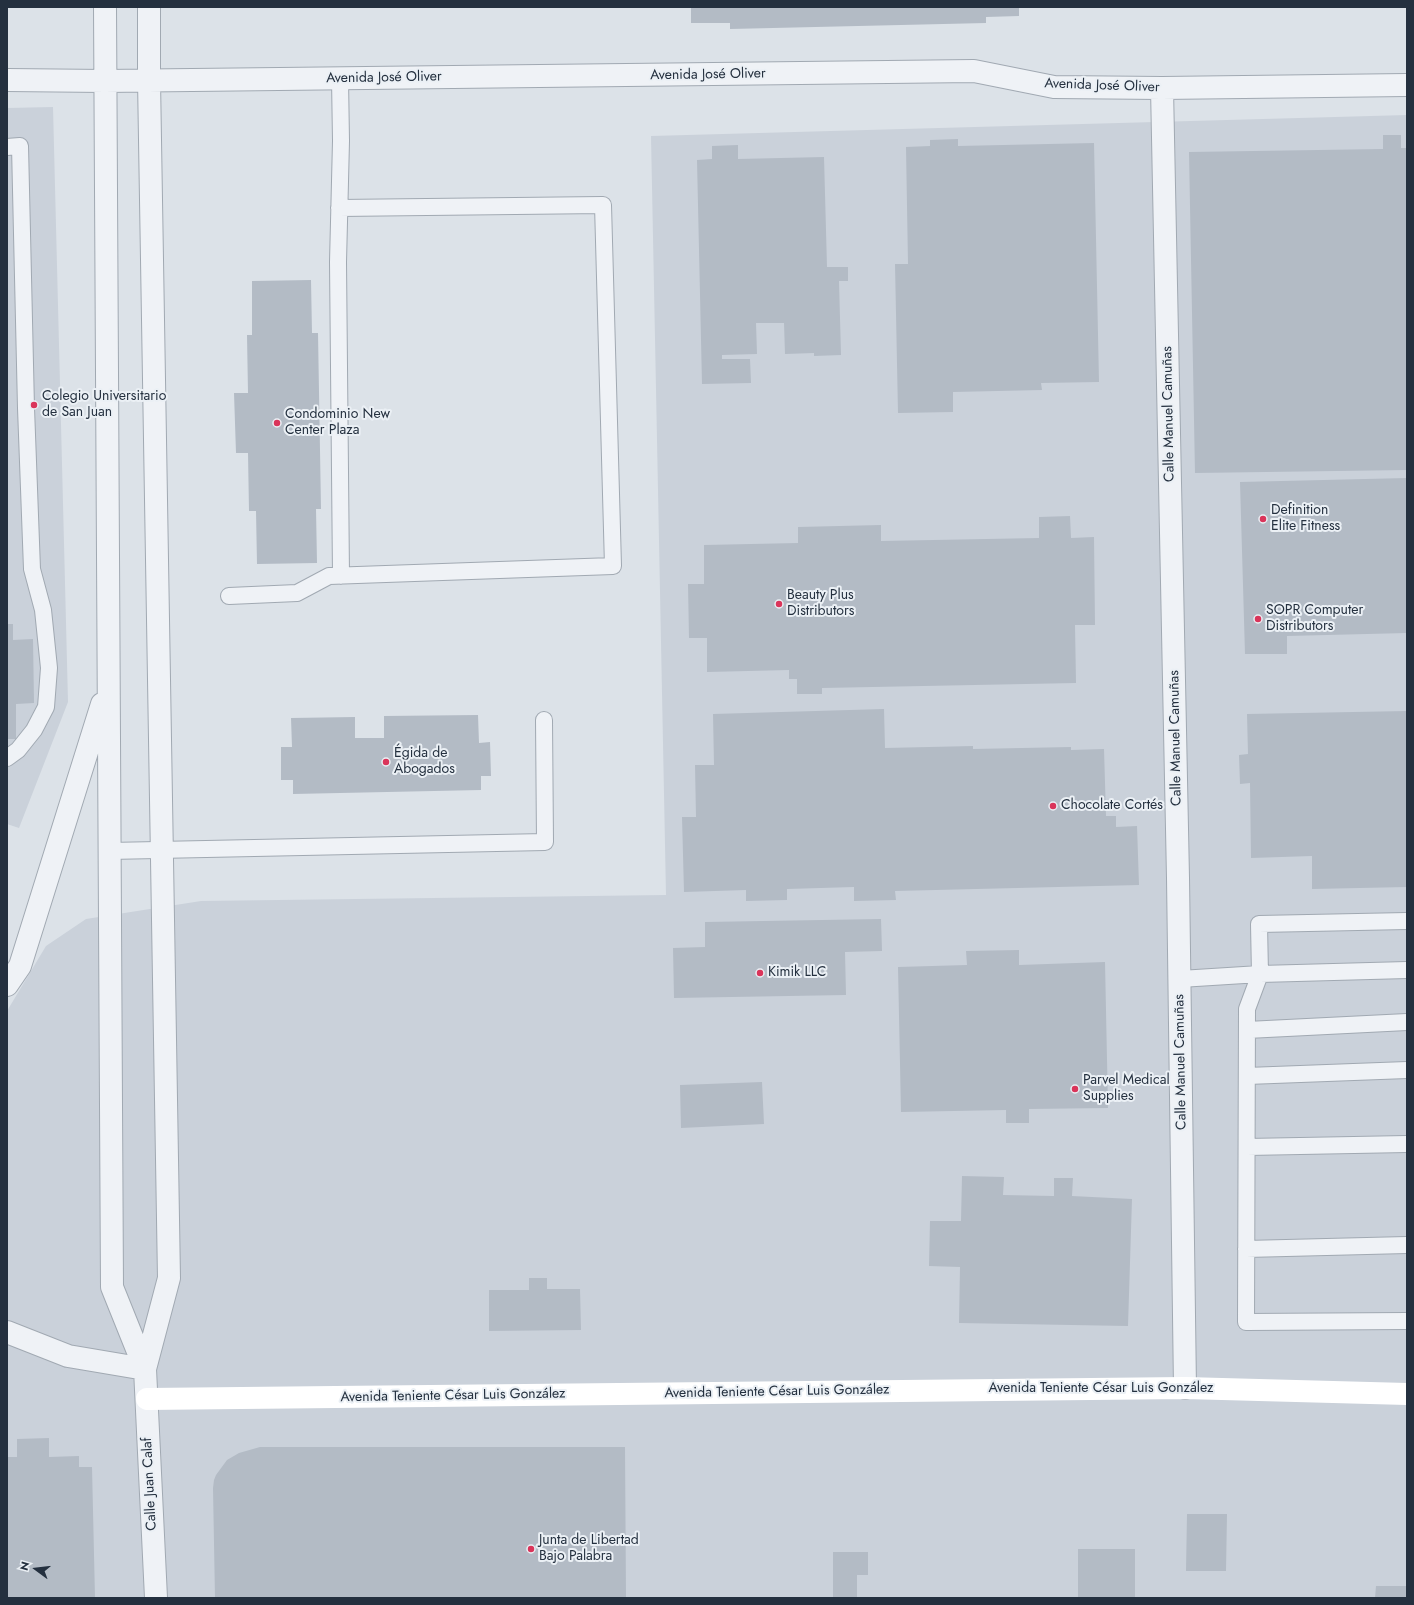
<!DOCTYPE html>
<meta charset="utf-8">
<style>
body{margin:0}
#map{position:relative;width:1414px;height:1605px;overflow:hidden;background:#dce2e8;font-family:Jost,sans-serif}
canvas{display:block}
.frame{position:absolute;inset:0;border:8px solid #24303f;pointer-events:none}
.north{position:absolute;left:16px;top:1549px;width:40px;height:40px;-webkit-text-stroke:3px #ebf0f5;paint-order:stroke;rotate:285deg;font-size:11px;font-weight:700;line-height:16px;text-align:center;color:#24303f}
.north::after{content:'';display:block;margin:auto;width:14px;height:18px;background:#24303f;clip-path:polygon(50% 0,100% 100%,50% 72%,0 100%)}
</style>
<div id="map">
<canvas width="1414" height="1605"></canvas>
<div class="frame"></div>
<div class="north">N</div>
</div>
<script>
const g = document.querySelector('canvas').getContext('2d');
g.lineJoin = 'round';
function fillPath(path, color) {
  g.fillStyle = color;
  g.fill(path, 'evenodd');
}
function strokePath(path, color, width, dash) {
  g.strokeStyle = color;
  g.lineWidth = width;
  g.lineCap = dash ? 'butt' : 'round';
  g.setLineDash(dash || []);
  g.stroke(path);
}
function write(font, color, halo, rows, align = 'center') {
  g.font = font + ' Jost,sans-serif';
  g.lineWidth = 4;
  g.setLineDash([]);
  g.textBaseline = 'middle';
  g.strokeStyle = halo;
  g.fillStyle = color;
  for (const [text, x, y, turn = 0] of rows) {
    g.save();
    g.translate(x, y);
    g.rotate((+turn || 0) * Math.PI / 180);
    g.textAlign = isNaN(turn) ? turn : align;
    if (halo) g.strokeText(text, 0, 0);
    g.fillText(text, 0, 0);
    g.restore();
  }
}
const built = new Path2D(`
 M53 107 68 702 19 828 7 824V108Z
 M1407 115V1598H7V1011L46 946 86 919 201 901 666 895 651 136Z`);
const building = new Path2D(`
 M691 7H1019V16L986 17V23L730 29V23H691Z
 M1383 135H1401V148H1407V470L1195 473 1189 152 1383 149Z
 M958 139V146L1094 143 1099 382 1041 383 1042 390 953 392V412L898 413 895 264H908L906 147 930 146V140Z
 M738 145V159L824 157 827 267H848V281H839L841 355 814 356V353L785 354 784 323H756L757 354 722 355V359H750L751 383 702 384 697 160 712 159V146Z
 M311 280 312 333H318L321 509H316L317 563 257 564 256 511H249L248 453H236L234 393H248L247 335H252V281Z
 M1407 478V633L1287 636V654H1245L1240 482Z
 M1070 516 1071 538 1094 537 1095 625H1075L1076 683 822 688V694H797V679H789V670L707 672V638H689L688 584H704V545L798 543V527L881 525V541L1039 538V517Z
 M7 624H13V640L33 639 34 703 16 704V739H7Z
 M884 709 885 748 973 746V749L1071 747V750L1104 749 1106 816H1116V827L1137 826 1139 885 895 891 896 900 854 901V887L787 889V900L746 901V890L684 892 682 817H696L695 765H714L713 714Z
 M1407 711V887L1312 889V856L1251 858 1250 783 1240 784 1239 755 1248 754 1247 714Z
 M478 715 479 743 490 742 491 776H481V790L293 794V780H281V747H292L291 718 355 717V738H384V716Z
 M881 919 882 951 845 952 846 995 674 998 673 948 705 947V922Z
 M1019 950V965L1105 962 1108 1108 1029 1109V1123H1006V1110L901 1112 898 967 967 965 966 951Z
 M762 1082 764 1124 681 1128 680 1085Z
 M962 1176 1004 1177 1003 1195 1054 1196V1178H1073L1072 1196 1132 1199 1128 1326 959 1323 960 1267 929 1266 930 1221H961Z
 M529 1278H547V1289H580L581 1330 489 1331V1290H529Z
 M49 1438V1457L79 1456V1467H92L95 1598H7V1457H17V1439Z
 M260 1447H625L626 1598H215L213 1488 214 1480 216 1475 227 1460 239 1453Z
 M1187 1514H1227L1226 1571H1186Z
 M1078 1549H1135V1598H1078Z
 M833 1552H868V1575H857V1598H833Z
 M1376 1586H1407V1598H1375Z`);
const lane = new Path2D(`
 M340 79 341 141 338 262 341 576
 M7 147 20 146 26 408 32 569 43 610 49 668 46 707 34 730 18 750 7 758
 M229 596 297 593 329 576 613 566 603 205 339 208
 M109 851 545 842 544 720
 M1407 921 1259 924 1260 974 1247 1009 1246 1322 1407 1321
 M1180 979 1260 974 1407 970
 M1247 1030 1407 1022
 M1247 1076 1407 1070
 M1247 1147 1407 1144
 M1246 1249 1407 1245`);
const street = new Path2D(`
 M105 7 112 1287 145 1369
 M149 7V80L169 1278 145 1369 156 1598
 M7 80 105 81 974 71 1054 87 1162 88 1407 85
 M1162 88 1178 878 1185 1388
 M7 985 20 966 102 704
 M7 1332 68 1356 145 1369`);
const secondary = new Path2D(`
 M147 1399 1185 1388 1407 1394`);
const markers = [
 [34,405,4,"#da345a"],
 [277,423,4,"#da345a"],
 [1263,519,4,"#da345a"],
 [779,604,4,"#da345a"],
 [1258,619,4,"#da345a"],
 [386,762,4,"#da345a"],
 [1053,806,4,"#da345a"],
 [760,973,4,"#da345a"],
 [1075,1089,4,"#da345a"],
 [531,1549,4,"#da345a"]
];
const streetNames = [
 ["Avenida José Oliver",708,75,-1],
 ["Avenida José Oliver",384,78,-1],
 ["Avenida José Oliver",1102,86,2],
 ["Calle Manuel Camuñas",1169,414,-91],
 ["Calle Manuel Camuñas",1176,738,-91],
 ["Calle Manuel Camuñas",1181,1062,-91],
 ["Avenida Teniente César Luis González",1101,1389],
 ["Avenida Teniente César Luis González",777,1392,-1],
 ["Avenida Teniente César Luis González",453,1396,-1],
 ["Calle Juan Calaf",150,1484,-93]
];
const poiNames = [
 ["Colegio Universitario",42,397],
 ["de San Juan",42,413],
 ["Condominio New",285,415],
 ["Center Plaza",285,431],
 ["Definition",1271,511],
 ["Elite Fitness",1271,527],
 ["Beauty Plus",787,596],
 ["Distributors",787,612],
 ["SOPR Computer",1266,611],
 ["Distributors",1266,627],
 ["Égida de",394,754],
 ["Abogados",394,770],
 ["Chocolate Cortés",1061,806],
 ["Kimik LLC",768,973],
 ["Parvel Medical",1083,1081],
 ["Supplies",1083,1097],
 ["Junta de Libertad",539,1541],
 ["Bajo Palabra",539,1557]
];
fillPath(built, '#cad1da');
fillPath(building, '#b3bbc5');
strokePath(lane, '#a1a9b2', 18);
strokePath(street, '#a1a9b2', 24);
strokePath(lane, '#eff2f6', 16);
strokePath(street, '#eff2f6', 22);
strokePath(secondary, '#fff', 22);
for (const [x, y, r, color] of markers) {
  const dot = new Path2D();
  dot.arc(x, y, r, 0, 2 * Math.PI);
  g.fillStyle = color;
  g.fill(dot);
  strokePath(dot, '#ebf0f5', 1.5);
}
write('14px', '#24303f', '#ebf0f5', streetNames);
write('14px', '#24303f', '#ebf0f5', poiNames, 'left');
</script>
